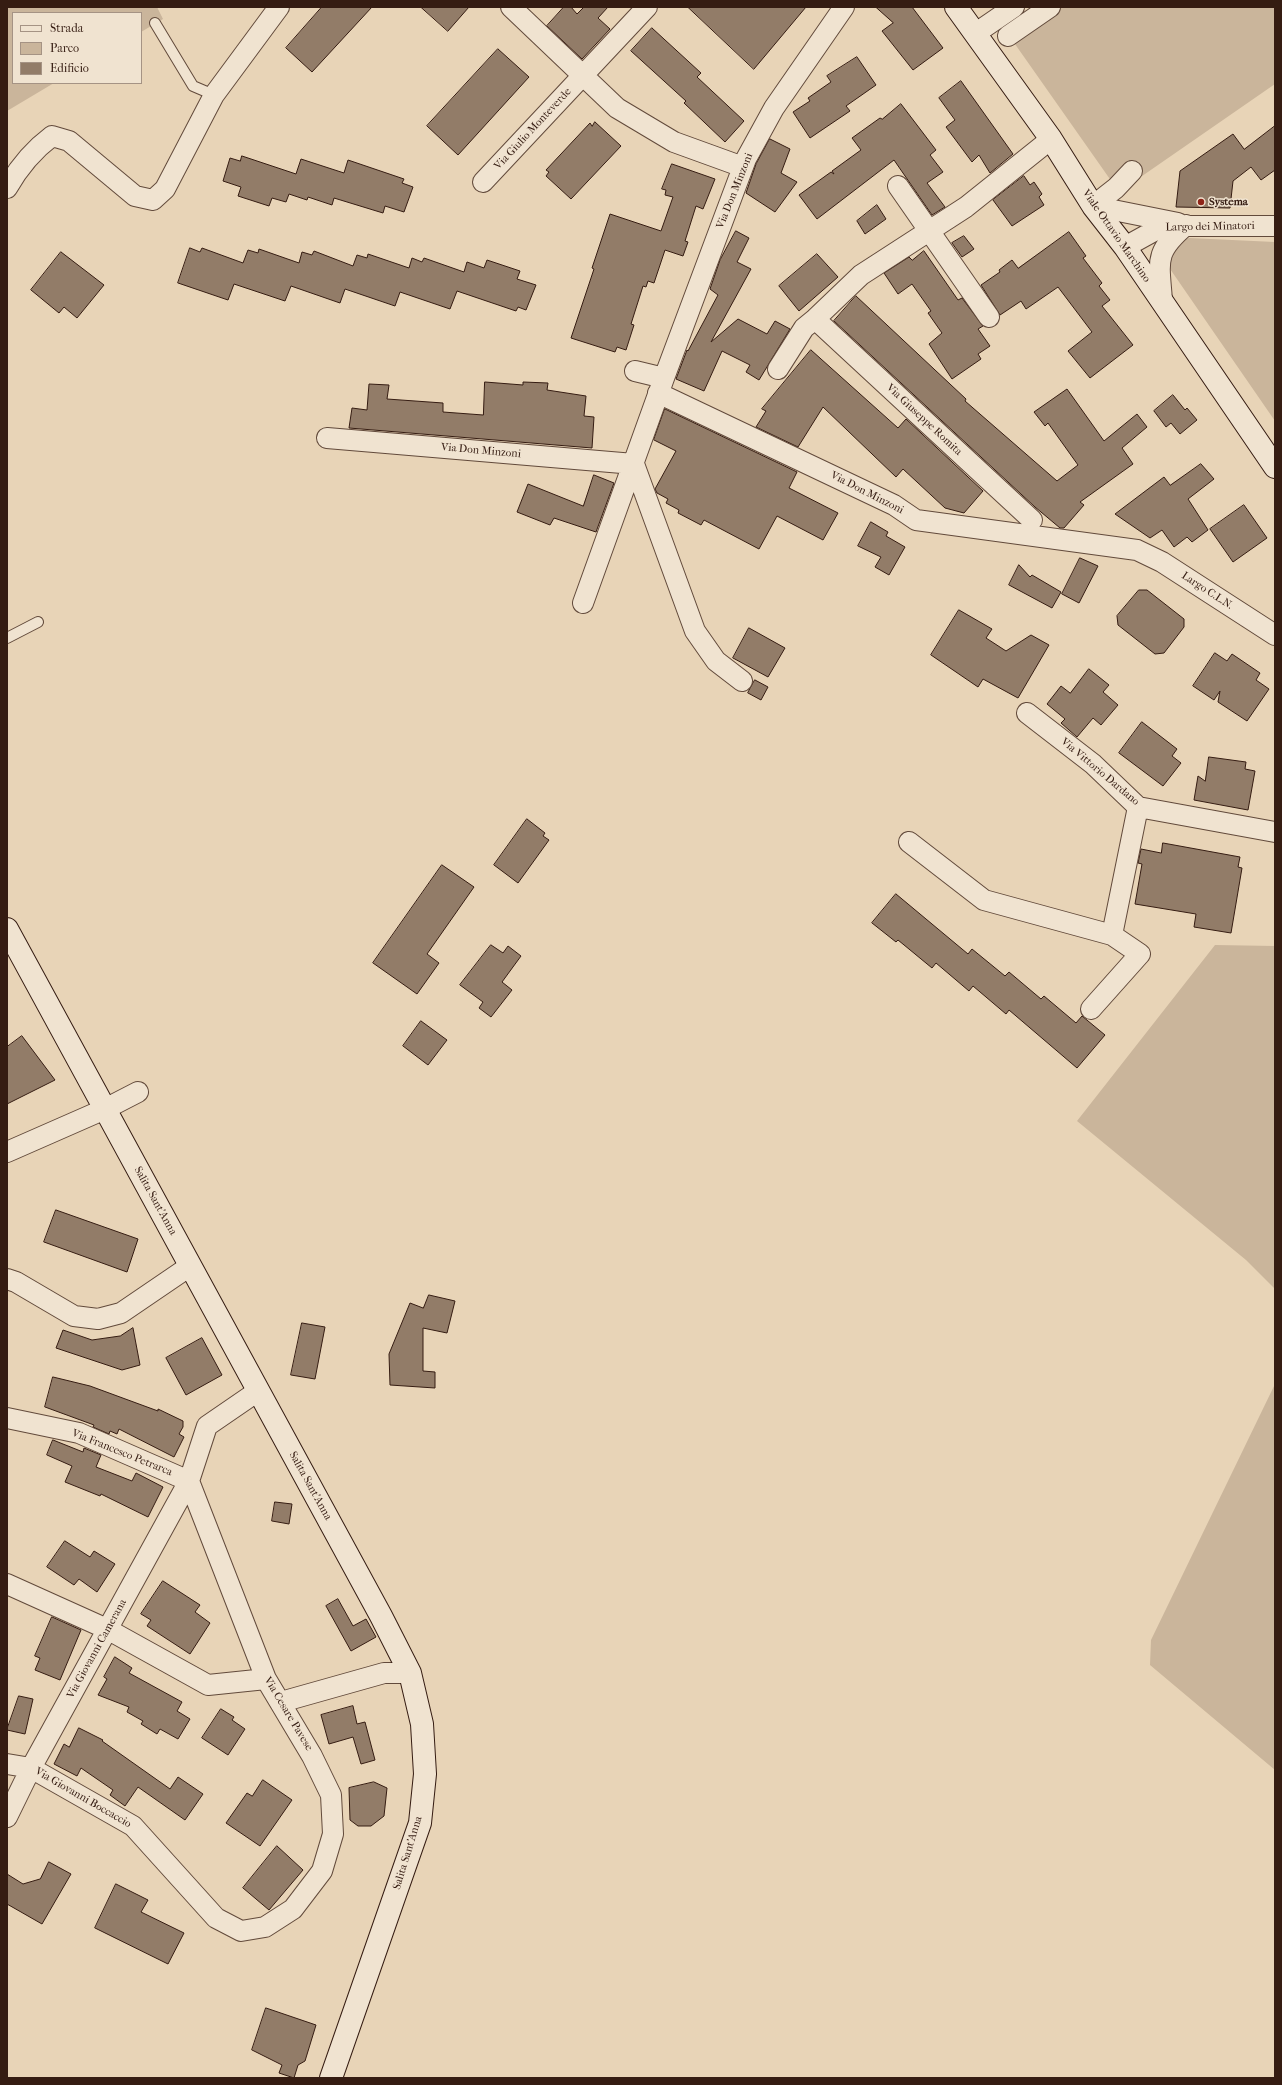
<!DOCTYPE html>
<style>
body{margin:0}
#map{position:relative;width:1282px;height:2085px;overflow:hidden;background:#e8d4b7;font-family:"IM FELL French Canon",serif}
canvas{display:block}
.frame{position:absolute;inset:0;border:8px solid #351c12;pointer-events:none}
.legend{position:absolute;left:12px;top:12px;width:130px;height:72px;box-sizing:border-box;background:#f0e3d0;border:1px solid #a59384;margin:0;padding:5px 7px;list-style:none;font-size:12px;color:#351c12}
.legend li{display:flex;align-items:center;gap:8px;height:20px}
.legend b{width:20px;border:1px solid #a59384}
</style>
<div id="map">
<canvas width="1282" height="2085"></canvas>
<div class="frame"></div>
<ul class="legend">
<li><b style="height:5px;background:#f0e3d0"></b>Strada</li>
<li><b style="height:11px;background:#cab59b"></b>Parco</li>
<li><b style="height:11px;background:#927c68"></b>Edificio</li>
</ul>
</div>
<script>
const g = document.querySelector('canvas').getContext('2d');
g.lineJoin = 'round';
function fillPath(path, color) {
  g.fillStyle = color;
  g.fill(path, 'evenodd');
}
function strokePath(path, color, width, dash) {
  g.strokeStyle = color;
  g.lineWidth = width;
  g.lineCap = dash ? 'butt' : 'round';
  g.setLineDash(dash || []);
  g.stroke(path);
}
function write(font, color, halo, rows, align = 'center') {
  g.font = font + ' "IM FELL French Canon",serif';
  g.lineWidth = 3;
  g.setLineDash([]);
  g.textBaseline = 'middle';
  g.strokeStyle = halo;
  g.fillStyle = color;
  for (const [text, x, y, turn = 0] of rows) {
    g.save();
    g.translate(x, y);
    g.rotate((+turn || 0) * Math.PI / 180);
    g.textAlign = isNaN(turn) ? turn : align;
    if (halo) g.strokeText(text, 0, 0);
    g.fillText(text, 0, 0);
    g.restore();
  }
}
const green = new Path2D(`
 M7 7H157L163 19 141 32V13H13V83H54L7 111Z
 M1032 7H1275V84L1119 192 1003 27Z
 M1189 238 1275 242V421L1168 266C1169 252 1175 242 1189 238Z
 M1215 945 1275 946V1289L1246 1260 1077 1121Z
 M1275 1384V1770L1150 1665 1151 1640Z`);
const building = new Path2D(`
 M322 7H372L312 72 286 48Z
 M421 7H469L448 31Z
 M564 7H571L577 14 584 7H608L598 18 610 29 582 59 547 26Z
 M688 7H806L754 69Z
 M876 7H912L943 48 913 70 882 31 893 23Z
 M652 28 701 73 697 77 744 121 725 142 684 103 686 101 631 51Z
 M498 49 529 77 458 155 427 126Z
 M857 57 876 85 846 106 850 111 810 138 793 112 810 101 808 98 831 82 827 76Z
 M961 81 1013 154 990 173 979 155 972 162 946 127 955 120 939 98Z
 M901 104 936 150 930 155 943 172 927 183 945 207 932 215 894 160 817 219 799 195 831 172 834 174 832 171 861 150 852 138 880 118 882 119Z
 M595 122 621 146 571 199 546 176 549 172 546 170 590 123 592 126Z
 M1275 126V170L1261 180 1251 167 1233 181 1230 208 1176 207 1180 171 1233 134 1244 149Z
 M770 139 790 149 781 173 797 182 775 212 746 193 756 164Z
 M242 156 296 174 301 159 344 173 348 160 404 179 402 183 413 187 404 212 385 206 383 213 334 198 332 205 308 197 307 200 289 194 286 202 272 198 269 206 238 196 241 187 223 181 230 158 240 161Z
 M672 164 715 179 703 209 696 206 685 241 688 242 683 256 665 250 654 283 648 281 646 287 643 286 631 324 634 325 626 350 617 347 615 352 571 338 594 269 592 268 610 214 661 231 673 197 665 195 666 190 662 189Z
 M1024 176 1030 185 1034 182 1042 194 1039 197 1044 205 1012 226 993 200Z
 M877 205 886 219 865 234 857 221Z
 M736 231 749 238 737 262 751 269 711 342 738 319 767 334 775 321 790 329 759 380 746 372 750 365 722 351 704 391 676 379 687 350 688 351 718 295 710 289 720 260Z
 M1069 232 1086 256 1083 258 1102 283 1099 286 1110 300 1102 306 1133 345 1090 378 1068 351 1092 332 1058 287 1026 309 1021 301 1000 315 981 285 1000 272 999 270 1012 260 1018 268Z
 M964 236 974 249 962 257 952 243Z
 M190 248 200 252 202 248 243 263 248 250 258 253 259 249 299 263 302 252 312 255 314 251 353 266 357 255 367 258 368 254 409 268 412 258 422 262 424 258 464 272 467 262 484 268 487 260 520 271 517 279 536 285 526 310 518 307 516 311 457 291 450 309 400 292 395 306 345 289 340 303 291 286 285 301 234 284 228 300 178 283Z
 M924 251 958 300 962 298 983 326 978 329 990 346 978 354 981 359 952 379 929 344 942 333 928 313 931 311 912 284 898 294 884 273 909 257 912 260Z
 M61 252 104 285 77 318 64 307 59 313 31 290Z
 M817 254 838 277 799 311 779 286Z
 M856 296 966 399 965 401 1057 481 1078 465 1048 423 1045 426 1034 412 1067 389 1104 441 1137 414 1147 427 1122 448 1133 464 1080 502 1084 505 1064 528H1060L1035 507 834 321Z
 M811 350 898 428 906 419 983 491 964 513 945 508 903 469 896 477 823 407 798 447 756 427 766 411 762 409Z
 M485 382 523 385V382L548 383 547 390 586 396 584 416 594 417 592 448 349 428 352 408 367 410 369 384 389 385 387 399 443 403V412L483 415Z
 M1173 395 1185 410 1187 408 1197 420 1180 434 1171 423 1166 427 1154 411Z
 M665 409 797 472 789 488 838 513 823 540 777 516 759 549 704 520 701 525 678 513 679 510 666 503 668 499 657 493 655 489 676 451 654 440Z
 M1201 464 1214 479 1188 499 1208 530 1192 542 1187 537 1174 547 1162 530 1150 538 1115 514 1164 477 1170 485Z
 M594 475 614 483 596 532 554 518 550 525 517 512 528 484 583 506Z
 M1244 505 1267 538 1233 562 1210 529Z
 M871 522 888 532 886 536 905 547 889 575 875 567 881 557 858 546Z
 M1080 558 1098 566 1079 603 1062 594Z
 M1019 565 1030 577 1032 575 1061 592 1052 608 1009 585Z
 M1139 590H1147L1184 619V627L1164 653 1155 654 1118 625 1117 616Z
 M959 610 992 629 986 638 1006 651 1031 635 1049 645 1018 698 983 679 978 687 931 655Z
 M749 628 785 648 768 677 733 658Z
 M1215 653 1227 661 1232 654 1260 673 1256 680 1269 689 1247 721 1218 702 1220 691 1214 700 1193 686Z
 M1089 669 1109 685 1103 692 1118 705 1101 725 1093 718 1077 737 1061 723 1065 719 1047 704 1061 686 1070 693Z
 M755 680 768 687 761 700 748 693Z
 M1142 722 1177 749 1172 756 1181 763 1163 786 1119 753Z
 M1209 757 1246 762 1245 769 1255 771 1248 810 1194 800 1198 776 1205 781Z
 M527 819 545 833 543 836 549 840 518 883 494 865Z
 M1163 843 1240 857 1238 867 1242 868 1231 933 1194 927 1196 914 1135 904 1142 864 1138 863 1141 849 1161 853Z
 M442 865 474 887 427 954 439 963 417 994 373 963Z
 M896 894 968 954 972 949 1005 976 1009 972 1041 999 1044 996 1076 1023 1082 1016 1105 1035 1077 1068 1009 1010 1006 1014 973 986 969 991 936 963 932 968 898 940 896 942 872 923Z
 M491 945 503 953 508 946 521 956 502 982 512 990 491 1017 479 1008 483 1002 460 985Z
 M421 1021 447 1040 428 1065 403 1046Z
 M22 1036 55 1080 7 1104V1047Z
 M56 1210 138 1239 127 1272 44 1242Z
 M429 1295 455 1301 447 1333 423 1328V1371L435 1372V1388L390 1385 389 1354 410 1303 423 1308Z
 M302 1323 325 1327 315 1379 291 1375Z
 M133 1328 140 1365 122 1370 56 1348 63 1330 92 1340 120 1336Z
 M202 1338 222 1375 186 1395 166 1358Z
 M53 1377 90 1386 158 1411V1409L183 1421V1427L179 1434 184 1437 174 1457 119 1429 117 1434 110 1431 109 1434 93 1427 94 1425 45 1407Z
 M53 1440 83 1452 84 1448 101 1455 96 1467 132 1481 136 1473 163 1487 148 1517 101 1494 100 1496 65 1482 72 1466 47 1455Z
 M275 1502 292 1504 289 1524 272 1521Z
 M65 1541 90 1557 94 1551 115 1564 97 1592 79 1579 74 1585 47 1567Z
 M163 1581 200 1605 195 1612 210 1623 190 1654 147 1626 151 1620 141 1614Z
 M338 1599 353 1626 366 1619 376 1637 351 1651 326 1606Z
 M52 1617 81 1630 60 1680 35 1670 40 1658 35 1656Z
 M115 1657 132 1668 129 1673 182 1702 177 1711 190 1719 178 1739 160 1729 157 1734 141 1724 143 1721 127 1712 129 1707 98 1695 107 1679 104 1677Z
 M19 1696 33 1699 25 1734 7 1730Z
 M353 1706 357 1724 365 1722 375 1760 361 1764 353 1737 329 1744 321 1715Z
 M221 1709 234 1717 232 1720 245 1729 228 1755 202 1738Z
 M79 1728 103 1740 102 1741 170 1789 178 1777 203 1794 185 1820 138 1787 125 1806 110 1795 113 1790 81 1768 77 1776 54 1764 64 1744 69 1747Z
 M263 1780 292 1800 260 1846 226 1823 247 1793 252 1796Z
 M374 1782 387 1788 384 1816 371 1826H358L350 1820 349 1788Z
 M277 1846 303 1870 269 1910 243 1888Z
 M49 1862 71 1874 42 1924 7 1904V1874L23 1884 40 1879Z
 M116 1884 148 1900 141 1912 184 1933 168 1964 95 1928Z
 M266 2008 316 2025 305 2061 298 2065 294 2078 279 2073 282 2065 252 2050Z`);
const lane = new Path2D(`
 M155 23 193 86 214 95
 M7 638 38 622`);
const street = new Path2D(`
 M511 7 617 108 674 142 743 167
 M976 33 1014 7
 M1008 36 1050 7
 M483 182 647 7
 M898 186 989 317
 M7 188C19 167 32 151 52 136L69 141 135 196 153 200 165 189 214 95 279 7
 M1093 206 1178 223
 M1093 206 1116 188 1132 171
 M1125 247 1163 226H1275
 M1162 300C1159 261 1154 252 1186 225
 M778 369 804 328 815 319
 M635 371 664 378
 M658 393 894 505 916 520 1137 550 1162 562 1275 635
 M327 438 634 464 695 631 716 661 742 681
 M1032 520 815 319 861 275 966 207 1051 139
 M583 603 664 378 746 159 774 108 844 7
 M1027 713 1093 764 1138 807 1275 832
 M909 842 984 900 1112 935 1140 954 1091 1009
 M1112 935 1138 807
 M7 1152 105 1109 138 1092
 M7 1279 16 1282 74 1316 98 1319 121 1313 190 1266
 M7 1418 79 1433 189 1481 31 1768 7 1817
 M7 1584 107 1629 208 1685 266 1679
 M281 1702 384 1673H410
 M7 1764 31 1768 133 1826 216 1918 241 1931 265 1927 293 1909 322 1871 333 1834 331 1795 312 1756 266 1679 189 1481 207 1426 258 1391`);
const secondary = new Path2D(`
 M956 7 1051 139 1093 206 1125 247 1275 467
 M7 929 381 1616 410 1673 422 1724 425 1774 420 1823 331 2078`);
const markers = [
 [1201,202,4,"#8f2418"]
];
const streetNames = [
 ["Via Giulio Monteverde",533,129,-47],
 ["Via Don Minzoni",735,191,-68],
 ["Largo dei Minatori",1210,227,-1],
 ["Viale Ottavio Marchino",1116,236,55],
 ["Via Giuseppe Romita",924,420,43],
 ["Via Don Minzoni",481,451,5],
 ["Via Don Minzoni",867,493,27],
 ["Largo C.L.N.",1207,591,33],
 ["Via Vittorio Dardano",1100,772,40],
 ["Salita Sant'Anna",155,1201,61],
 ["Via Francesco Petrarca",122,1453,22],
 ["Salita Sant'Anna",310,1486,61],
 ["Via Giovanni Camerana",97,1649,-61],
 ["Via Cesare Pavese",288,1714,59],
 ["Via Giovanni Boccaccio",83,1798,30],
 ["Salita Sant'Anna",408,1853,-73]
];
const poiNames = [
 ["Systema",1209,202]
];
fillPath(green, '#cab59b');
fillPath(building, '#927c68');
strokePath(building, '#351c12', 1);
strokePath(lane, '#624a3b', 12);
strokePath(street, '#624a3b', 22);
strokePath(secondary, '#351c12', 24);
strokePath(lane, '#f0e3d0', 10);
strokePath(street, '#f0e3d0', 20);
strokePath(secondary, '#f0e3d0', 22);
for (const [x, y, r, color] of markers) {
  const dot = new Path2D();
  dot.arc(x, y, r, 0, 2 * Math.PI);
  g.fillStyle = color;
  g.fill(dot);
  strokePath(dot, '#f0e3d0', 1.5);
}
write('11px', '#351c12', '#f0e3d0', streetNames);
write('bold 11px', '#351c12', '#f0e3d0', poiNames, 'left');
</script>
